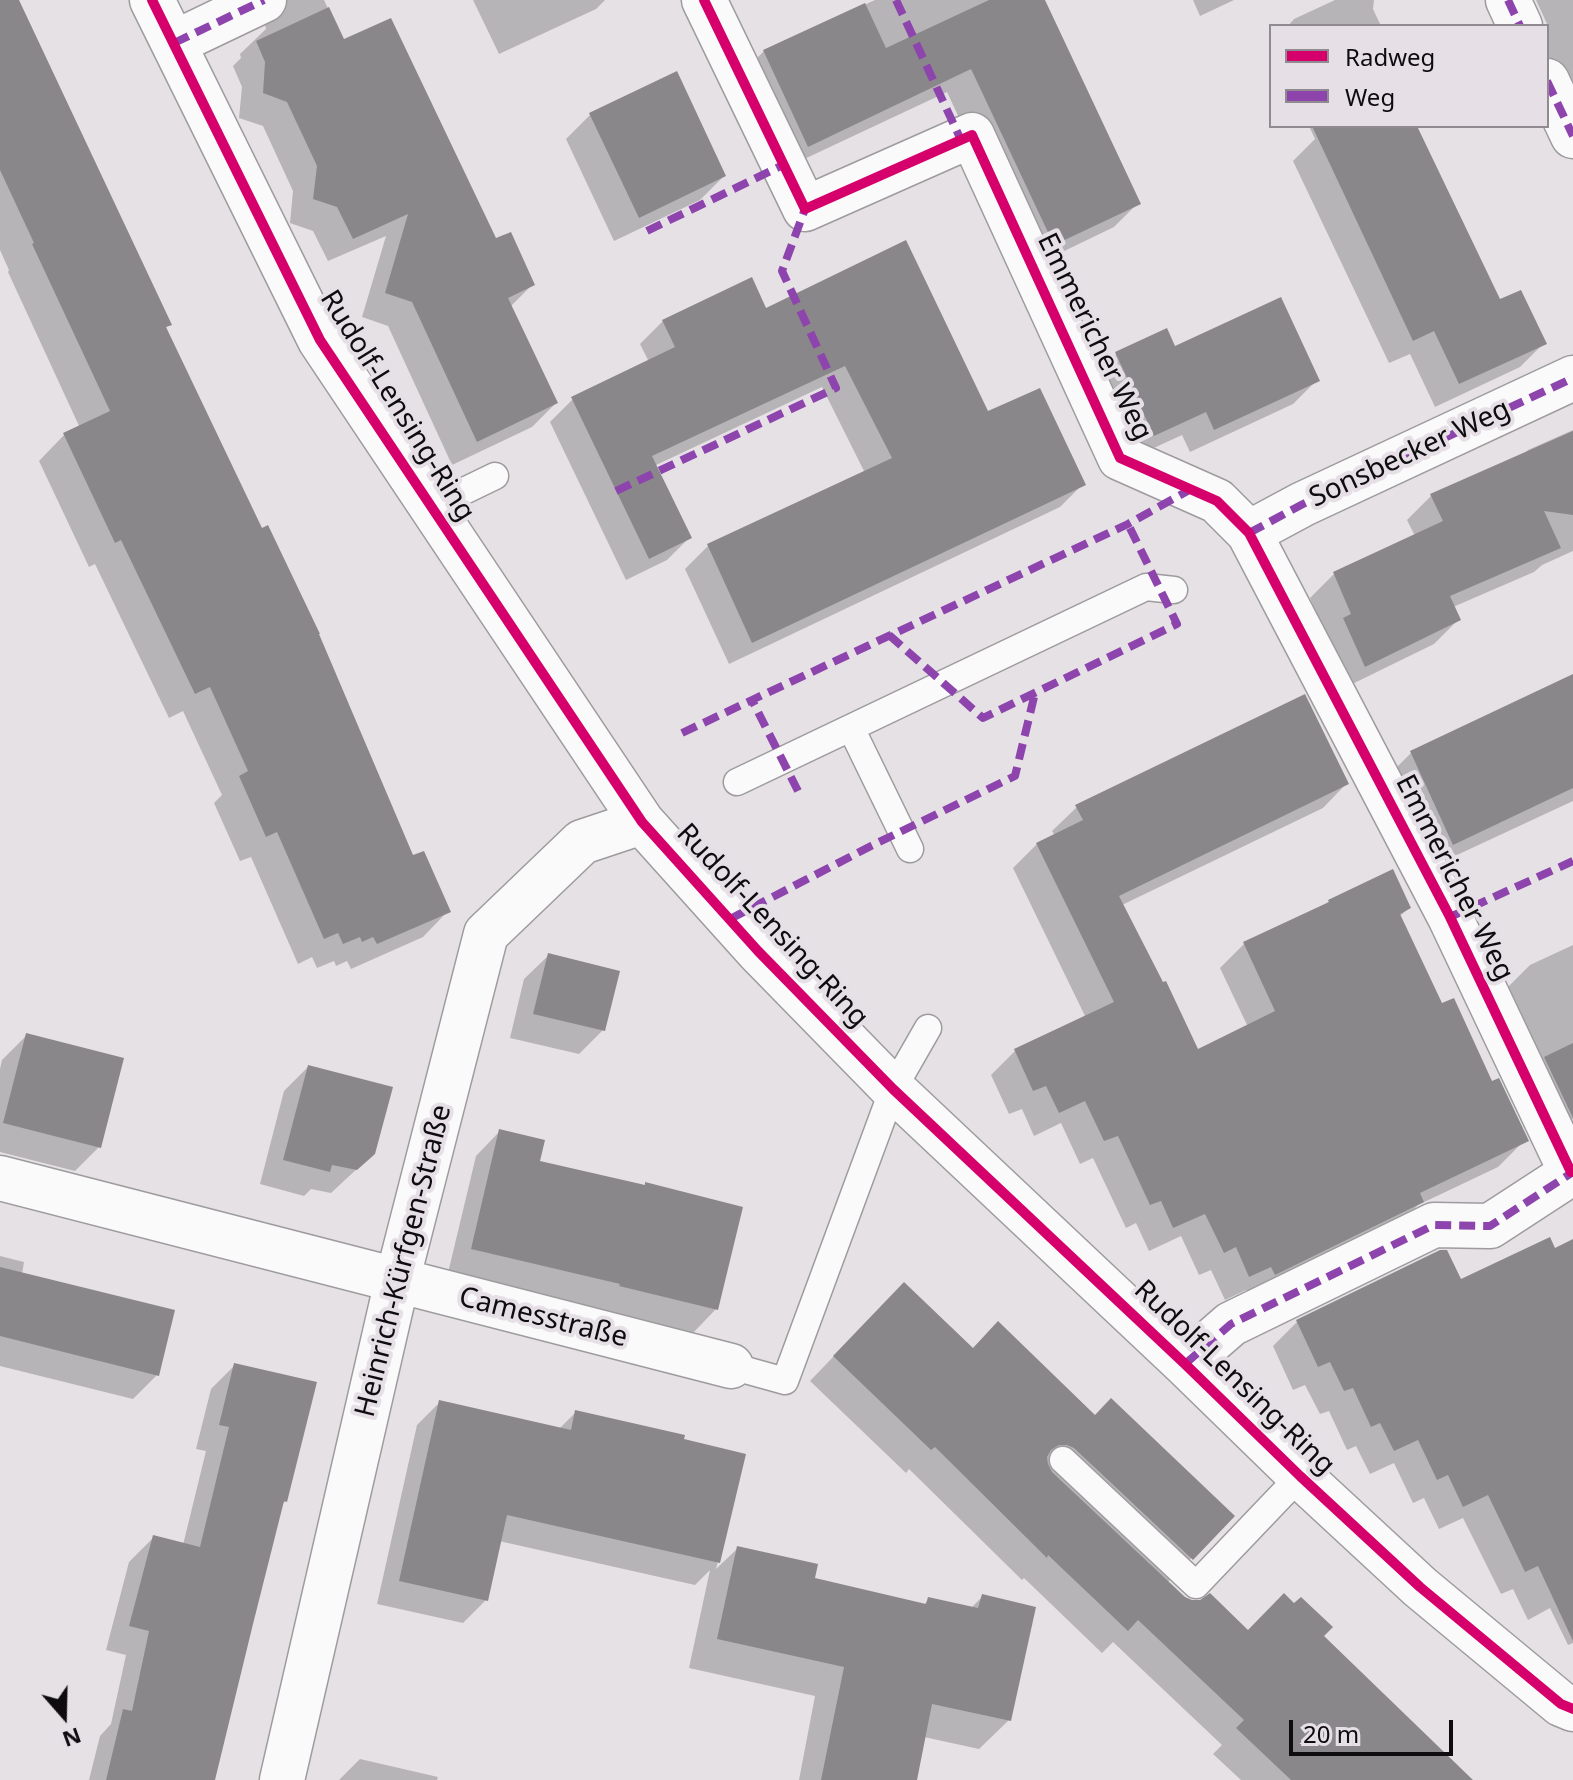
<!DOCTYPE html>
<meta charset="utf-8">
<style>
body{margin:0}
#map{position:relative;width:1573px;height:1780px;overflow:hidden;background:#e5e1e5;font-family:"Noto Sans",sans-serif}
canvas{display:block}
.legend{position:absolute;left:1269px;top:24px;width:280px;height:104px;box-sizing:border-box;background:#e6e0e6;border:2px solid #908b90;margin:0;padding:10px 14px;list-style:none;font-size:24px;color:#0e0c0e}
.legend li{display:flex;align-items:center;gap:16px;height:40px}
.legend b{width:40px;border:2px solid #908b90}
.north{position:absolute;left:24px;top:1676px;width:80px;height:80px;-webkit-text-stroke:6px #e6e0e6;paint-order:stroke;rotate:160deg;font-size:22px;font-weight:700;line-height:32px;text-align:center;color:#0e0c0e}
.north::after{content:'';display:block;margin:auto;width:28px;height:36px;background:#0e0c0e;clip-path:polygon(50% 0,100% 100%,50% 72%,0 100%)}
.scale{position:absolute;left:1289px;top:1720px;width:164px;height:36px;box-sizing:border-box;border:4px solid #0e0c0e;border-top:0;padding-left:10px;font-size:24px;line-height:28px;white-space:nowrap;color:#0e0c0e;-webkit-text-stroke:6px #e6e0e6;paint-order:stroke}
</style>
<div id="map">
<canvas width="1573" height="1780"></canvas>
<ul class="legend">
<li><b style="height:10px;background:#d6006c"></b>Radweg</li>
<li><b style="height:10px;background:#8e44ad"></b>Weg</li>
</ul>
<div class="north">N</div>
<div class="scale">20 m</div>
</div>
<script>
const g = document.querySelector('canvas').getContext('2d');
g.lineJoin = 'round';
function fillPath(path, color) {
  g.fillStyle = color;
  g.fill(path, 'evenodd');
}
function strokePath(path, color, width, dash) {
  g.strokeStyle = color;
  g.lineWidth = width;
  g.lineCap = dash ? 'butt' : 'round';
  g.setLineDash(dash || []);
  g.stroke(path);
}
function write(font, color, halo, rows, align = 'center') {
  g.font = font + ' "Noto Sans",sans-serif';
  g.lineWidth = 8;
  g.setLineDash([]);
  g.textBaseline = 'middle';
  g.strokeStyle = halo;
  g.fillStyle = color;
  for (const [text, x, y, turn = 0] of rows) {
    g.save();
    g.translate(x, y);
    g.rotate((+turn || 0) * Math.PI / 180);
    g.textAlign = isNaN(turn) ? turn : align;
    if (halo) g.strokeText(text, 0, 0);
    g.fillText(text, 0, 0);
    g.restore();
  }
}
const shadow = new Path2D(`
 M0 0H17L169 324 165 329 412 858 448 911 423 937 351 969 347 961 336 966 334 961 317 968 312 957 298 964 251 857 240 861 214 803 222 795 183 711 169 718 95 564 89 567 39 461 64 435 80 428 8 272 9 270 0 250Z
 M245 0H324L343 41 495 241 533 284 510 307 556 403 532 427 452 465 388 326 362 317 386 236 328 261 313 231 290 223 293 191 263 126 239 118 242 87 233 66 241 58 240 54 266 29 263 15Z
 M473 0H605L596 9 499 54Z
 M875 0H1043L1138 203 1114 227 1029 268 947 92 783 169 740 75 764 51Z
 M1193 0H1234L1200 16Z
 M1335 0H1374L1373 9 1381 26H1288L1294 19Z
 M1536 0H1573V103L1572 79 1549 68 1548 26Z
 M590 115 724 176 700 200 614 241 566 139Z
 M1309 126H1415L1499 302 1544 343 1520 367 1435 407 1410 354 1389 363 1293 161 1315 139Z
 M765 311 1083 484 1060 507 729 664 685 569 708 546 865 473 822 387 654 466 689 538 667 560 626 580 550 422 573 399 649 362 640 344 663 321Z
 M1174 348 1317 380 1293 404 1190 452 1182 435 1130 459 1092 378 1116 354Z
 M1573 430V551L1542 565 1534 572 1453 607 1458 620 1434 644 1340 690 1327 637 1310 598 1334 574 1415 536 1407 520 1431 496 1523 455 1528 450Z
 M1573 676V801L1429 868 1387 777 1411 753Z
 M1347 783 1323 808 1122 905 1197 1052 1248 1027 1220 968 1244 944 1323 907 1329 901 1409 908 1399 917 1441 1006 1492 1084 1522 1143 1498 1167 1418 1205 1398 1226 1250 1298 1246 1290 1225 1300 1211 1270 1199 1275 1181 1236 1149 1251 1136 1223 1126 1228 1093 1158 1080 1164 1061 1123 1034 1136 1022 1109 1009 1114 991 1075 1015 1051 1086 1018 1013 868 1037 844 1055 836 1052 831 1077 807Z
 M1573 945V1119L1545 1133 1506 989 1530 965Z
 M549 955 603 1030 579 1054 510 1038 524 979Z
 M27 1035 99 1147 75 1171 0 1152V1069L2 1060Z
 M308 1067 374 1153 331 1193 311 1189 304 1196 260 1184 284 1091Z
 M500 1131 538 1163 716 1309 692 1334 596 1310 597 1308 448 1273 476 1156Z
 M1573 1241V1643L1568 1645 1550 1608 1528 1620 1513 1589 1501 1594 1463 1518 1439 1529 1424 1498 1413 1503 1394 1463 1370 1474 1356 1446 1347 1450 1329 1411 1320 1414 1305 1385 1293 1390 1273 1346 1297 1322 1460 1282 1554 1250Z
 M0 1256 24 1262 22 1274 157 1375 133 1399 0 1366Z
 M880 1308 973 1350 1095 1418 1232 1516 1167 1583 1184 1598 1248 1632 1321 1636 1470 1780H1241L1213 1754 1222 1745 1113 1642 1102 1653 1024 1578 1022 1580 909 1469 906 1473 810 1381Z
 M235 1365 286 1501 281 1505 213 1780H89L100 1736 111 1724 126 1655 106 1650 129 1562 153 1538 183 1545 206 1451 196 1449 211 1389Z
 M440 1402 559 1429 576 1412 744 1456 716 1569 738 1548 813 1580 923 1606 928 1600 970 1609 982 1597 1009 1720 979 1749 924 1737 915 1780H799L815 1696 689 1668 710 1570 695 1585 499 1541 486 1600 463 1623 377 1604 417 1425Z
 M360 1759 438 1777 437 1780H339Z`);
const building = new Path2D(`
 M0 0H19L172 325 166 327 262 528 268 525 320 634H319L413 855 424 851 451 912 377 944 373 937 362 942 360 937 343 944 338 933 324 939 277 832 266 837 239 776 248 771 210 687 195 694 121 540 115 543 63 433 110 411 32 244 34 243 0 170Z
 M989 0H1045L1141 204 1054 245 971 69 808 147 763 50 865 3 886 48Z
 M329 7 344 39 391 18 496 238 511 232 535 285 508 298 558 403 477 442 412 302 385 293 408 214 353 239 337 207 313 199 317 166 287 102 263 93 265 62 256 41Z
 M677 71 726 176 639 218 589 113Z
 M1312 126H1417L1500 299 1521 290 1547 344 1459 384 1434 331 1413 341Z
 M906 240 988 411 1040 388 1086 485 752 643 707 544 892 458 845 366 652 456 692 538 649 559 571 397 675 347 662 320 752 277 766 308Z
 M1281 297 1320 381 1214 430 1206 412 1154 436 1115 352 1167 328 1175 346Z
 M1573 431V515L1544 511 1561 548 1450 596 1461 620 1365 667 1343 618 1351 614 1333 572 1443 521 1430 494Z
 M1573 674V788L1453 845 1410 751Z
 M1305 694 1349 784 1119 896 1163 982 1166 981 1198 1049 1275 1011 1243 942 1329 902 1328 900 1393 869 1411 908 1400 914 1442 1003 1454 998 1492 1081 1499 1078 1529 1141 1420 1193 1424 1202 1275 1275 1271 1267 1249 1277 1236 1247 1224 1253 1205 1214 1173 1228 1161 1201 1150 1205 1118 1136 1104 1141 1085 1101 1059 1113 1046 1086 1033 1091 1014 1049 1114 1002 1036 843 1083 820 1075 805Z
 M548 953 620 971 605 1031 533 1014Z
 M26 1033 124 1058 101 1148 3 1123Z
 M1573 1043V1118L1544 1057Z
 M308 1065 393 1087 375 1154 357 1170 332 1165 330 1172 283 1160Z
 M499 1129 545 1140 540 1161 645 1185V1182L743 1207 718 1310 619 1286 620 1284 471 1249Z
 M1550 1237 1555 1248 1573 1239V1641L1538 1566 1525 1572 1488 1495 1463 1507 1448 1475 1437 1480 1418 1440 1394 1451 1380 1423 1371 1427 1353 1388 1344 1391 1330 1362 1318 1367 1296 1320 1440 1250H1447L1461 1279Z
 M0 1267 175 1310 159 1376 0 1336Z
 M904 1282 973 1348 998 1321 1095 1415 1111 1398 1235 1516 1193 1560 1074 1448 1067 1445H1059L1051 1450 1047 1457 1048 1464 1052 1472 1185 1597 1192 1600H1200L1210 1593 1248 1630 1284 1593 1294 1603 1301 1597 1333 1627 1324 1636 1473 1780H1291L1236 1728 1244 1720 1138 1620 1128 1631 1048 1555 1047 1558 935 1447 931 1450 833 1356Z
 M234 1363 317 1382 287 1502 284 1501 253 1624 215 1780H106L123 1709 132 1711 149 1631 129 1626 153 1535 200 1547 229 1427 219 1425Z
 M439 1400 571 1430 575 1410 685 1435 684 1439 746 1454 720 1563 507 1515 488 1601 399 1581Z
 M737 1546 818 1564 815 1578 926 1604 928 1597 978 1608 982 1594 1036 1607 1011 1721 932 1704 917 1780H821L844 1667 717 1639Z`);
const service = new Path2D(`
 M431 507 495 476
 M851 728 910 849
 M737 782 1146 587 1174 590
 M731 1366 785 1381 893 1089 928 1028
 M1063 1460 1196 1585 1300 1476`);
const minor = new Path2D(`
 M152 0 320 340 642 822 758 951 893 1089 1185 1364 1300 1476 1420 1587 1561 1704 1573 1709
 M704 0 805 209 972 135 1120 458 1217 501 1249 533 1450 917 1571 1172
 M1508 0 1520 26
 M174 43 264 0
 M1547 81 1573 136
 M1249 533 1303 504 1573 378
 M0 1178 731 1366
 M1185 1364 1231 1324 1434 1225 1490 1226 1573 1172
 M282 1780 397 1281 486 934 582 842 642 822`);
const quiet = new Path2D(`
 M896 0 961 140
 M1508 0 1520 26
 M174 43 264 0
 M1547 81 1573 136
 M647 231 783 165
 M616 491 836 388 782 271 805 209
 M1249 533 1303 504 1573 378
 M889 635 983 718 1177 624 1128 524
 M682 733 752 700
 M798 791 752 700 1128 524 1191 489
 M1450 917 1573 861
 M730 919 871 846 1015 776 1035 693
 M1185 1364 1231 1324 1434 1225 1490 1226 1573 1172`);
const cycleway = new Path2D(`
 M152 0 320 340 642 822 758 951 893 1089 1185 1364 1300 1476 1420 1587 1561 1704 1573 1709
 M704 0 805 209 972 135 1120 458 1217 501 1249 533 1450 917 1571 1172`);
const streetNames = [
 ["Emmericher Weg",1094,337,64],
 ["Rudolf-Lensing-Ring",397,406,58],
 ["Sonsbecker Weg",1410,454,-25],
 ["Emmericher Weg",1454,878,63],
 ["Rudolf-Lensing-Ring",772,926,47],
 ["Heinrich-Kürfgen-Straße",404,1261,-76],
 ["Camesstraße",543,1318,14],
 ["Rudolf-Lensing-Ring",1234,1378,44]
];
fillPath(shadow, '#0003');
fillPath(building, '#8a878b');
strokePath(service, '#9e9b9e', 29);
strokePath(minor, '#9e9b9e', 47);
strokePath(service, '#fbfafb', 26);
strokePath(minor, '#fbfafb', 44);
strokePath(quiet, '#8e44ad', 8, [16, 8]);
strokePath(cycleway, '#d6006c', 10);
write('28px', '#0e0c0e', '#e6e0e6', streetNames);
</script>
